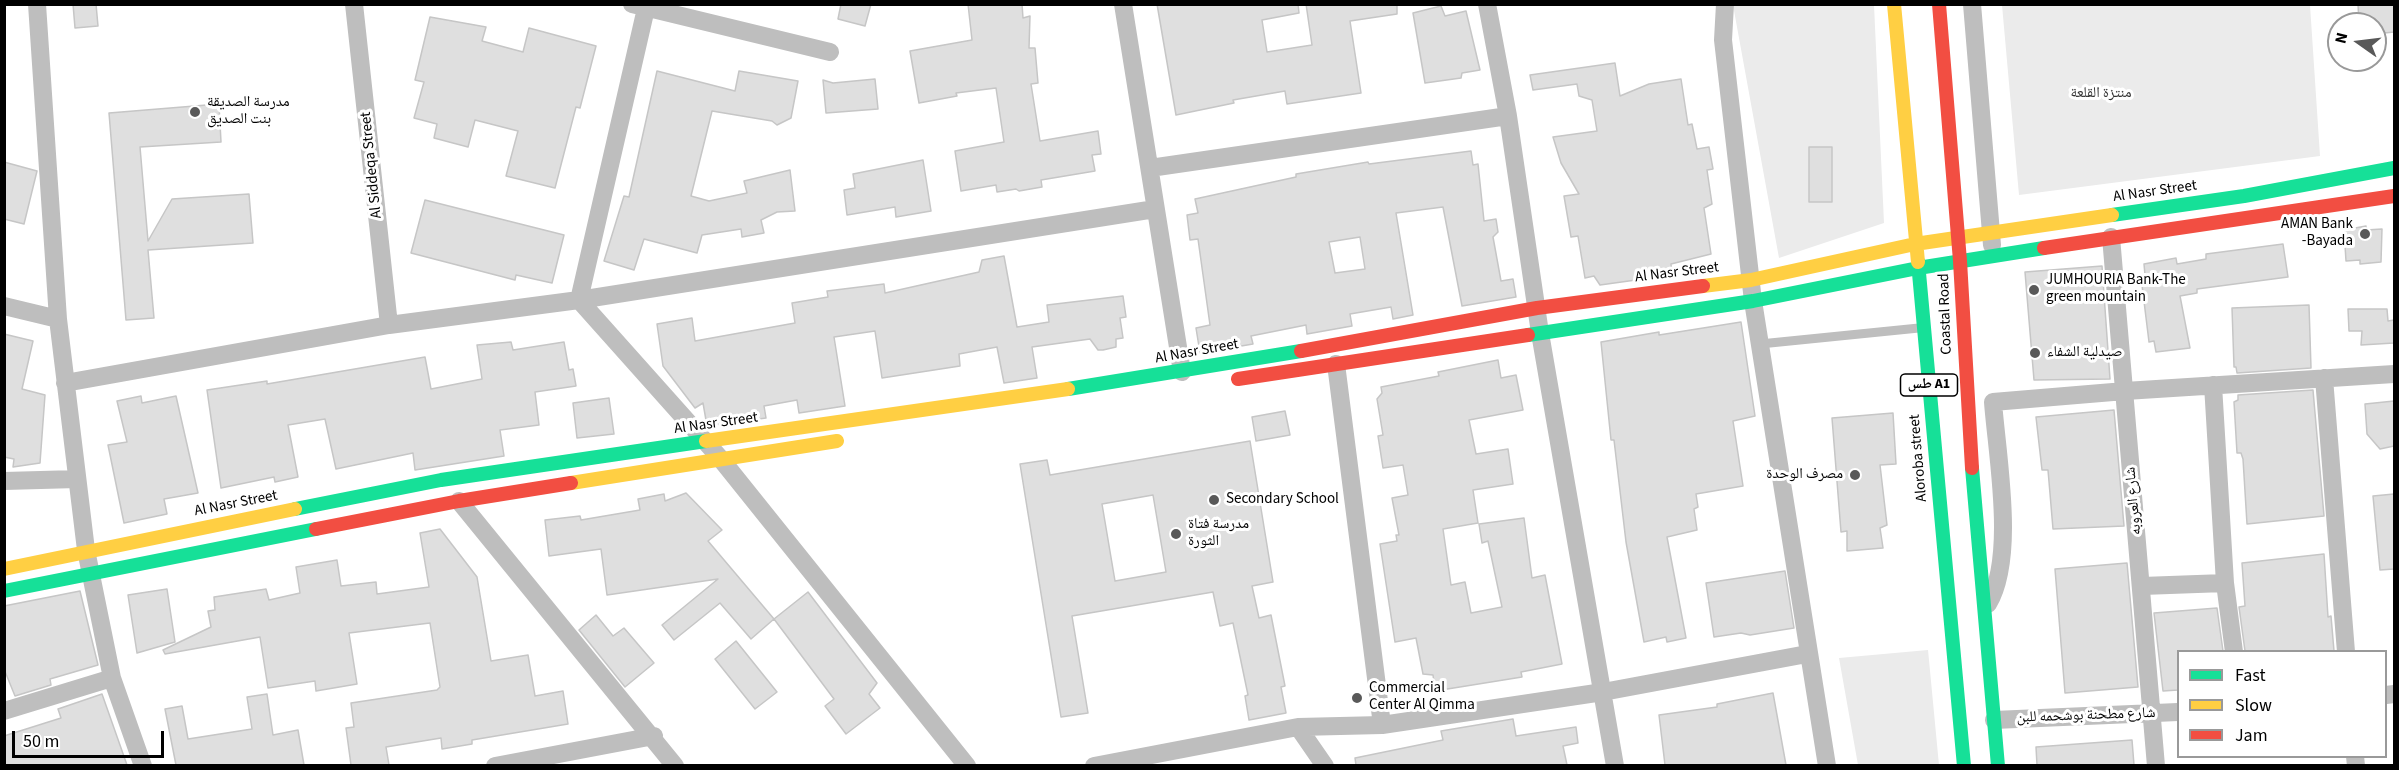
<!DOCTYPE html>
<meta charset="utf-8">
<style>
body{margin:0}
#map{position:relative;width:2399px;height:770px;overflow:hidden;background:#fff;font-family:"Source Sans 3",sans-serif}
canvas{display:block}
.frame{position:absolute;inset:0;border:6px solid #000;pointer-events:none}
.legend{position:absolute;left:2177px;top:650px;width:210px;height:108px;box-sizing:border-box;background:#fff;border:2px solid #999;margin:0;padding:8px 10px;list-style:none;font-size:18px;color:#000}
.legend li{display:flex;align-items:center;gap:12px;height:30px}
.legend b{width:30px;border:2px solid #999}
.north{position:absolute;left:2327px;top:12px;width:60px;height:60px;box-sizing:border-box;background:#fff;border:2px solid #999;border-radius:50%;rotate:284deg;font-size:16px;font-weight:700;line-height:24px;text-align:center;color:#000}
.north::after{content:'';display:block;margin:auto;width:21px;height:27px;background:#595959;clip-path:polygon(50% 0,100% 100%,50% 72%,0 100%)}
.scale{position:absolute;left:12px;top:731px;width:152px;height:27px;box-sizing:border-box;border:3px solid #000;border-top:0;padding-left:8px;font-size:18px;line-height:21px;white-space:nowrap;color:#000;-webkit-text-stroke:4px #fff;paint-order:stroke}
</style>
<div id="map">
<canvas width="2399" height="770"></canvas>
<div class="frame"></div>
<ul class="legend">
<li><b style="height:8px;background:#16e098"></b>Fast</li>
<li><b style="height:8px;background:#ffcf43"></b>Slow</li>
<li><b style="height:8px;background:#f24e42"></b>Jam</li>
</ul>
<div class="north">N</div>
<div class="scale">50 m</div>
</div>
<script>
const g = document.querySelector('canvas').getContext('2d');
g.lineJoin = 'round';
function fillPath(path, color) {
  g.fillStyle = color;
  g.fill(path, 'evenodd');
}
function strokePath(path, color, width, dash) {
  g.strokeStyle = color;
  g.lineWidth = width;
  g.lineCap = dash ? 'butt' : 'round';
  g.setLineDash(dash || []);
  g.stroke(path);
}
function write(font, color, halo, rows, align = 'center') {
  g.font = font + ' "Source Sans 3","Noto Naskh Arabic",sans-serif';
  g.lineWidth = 6;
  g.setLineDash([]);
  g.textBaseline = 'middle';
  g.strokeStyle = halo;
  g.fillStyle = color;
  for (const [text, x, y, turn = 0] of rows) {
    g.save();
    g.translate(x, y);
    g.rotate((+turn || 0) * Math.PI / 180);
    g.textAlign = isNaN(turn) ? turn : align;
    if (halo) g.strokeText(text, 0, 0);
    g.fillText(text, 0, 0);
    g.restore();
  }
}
const green = new Path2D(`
 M1733 5H1874L1884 223 1779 258Z
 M2002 5H2310L2320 156 2019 195Z
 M1928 650 1939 765H1858L1839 658Z`);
const building = new Path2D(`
 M73 4H96L98 26 75 28Z
 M841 4H871L865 26 838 19Z
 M968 4H1022L1023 18 1030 16 1029 48H1035L1038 83 1031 84 1040 141 1098 131 1101 154 1092 155 1095 171 1041 180 1042 187 1019 191 1016 189 997 192 996 185 961 191 955 151 1004 142 996 88 956 93 957 96 919 103 910 51 972 40Z
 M1157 4H1298L1299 13 1262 20 1267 52 1312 45 1306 4H1397V14L1350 21 1361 93 1287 104 1285 91 1233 100 1234 103 1176 115Z
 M2358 4H2394V32L2375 34V24H2359Z
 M1441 6 1445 16 1466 11 1480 70 1462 73 1461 78 1425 83 1413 13Z
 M430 17 486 27 482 41 523 52 529 28 596 46 580 108 576 107 555 188 506 176 518 131 475 120 468 147 434 138 437 124 414 118 424 82 415 80Z
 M1615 63 1620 96 1649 84 1681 79 1688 125 1692 124 1697 149 1709 147 1713 169 1707 170 1712 204 1704 208 1711 254 1671 264 1672 275 1600 285 1594 276 1585 278 1578 236 1571 237 1564 196 1579 194 1561 163 1553 137 1597 131 1592 100 1579 96 1577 84 1533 90 1530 75Z
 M657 71 735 91 739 71 798 81 791 118 777 125 772 121 712 111 691 196 709 201 747 193 744 181 790 170 795 211 777 212 761 220 764 233 742 237 741 229 702 235 697 253 644 239 634 270 604 261 624 196 629 197Z
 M875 79 878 109 826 113 823 80 833 83Z
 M219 104 221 142 140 147 148 241 172 199 249 194 253 243 148 250 154 318 126 320 109 113Z
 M1809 147H1832V202H1809Z
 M1471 151 1473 165 1478 164 1484 221 1496 219 1498 232 1493 237 1501 281 1513 279 1516 297 1462 306 1443 207 1396 213 1413 315 1393 319 1391 307 1350 314 1352 326 1307 334 1306 325 1251 336 1253 344 1200 353 1196 328 1210 325 1198 239 1190 240 1187 215 1198 213 1195 199 1296 177V174L1368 162 1369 164ZM1360 237 1365 269 1335 273 1329 242Z
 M923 160 931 211 896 217 895 207 847 215 844 190 855 188 853 174Z
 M4 162 37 171 24 224 4 219Z
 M425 200 564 235 552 283 516 275 515 280 411 253Z
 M2366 226V230L2382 229 2381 262 2360 264V260L2346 261 2344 230Z
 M2283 244 2288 277 2197 289V293L2180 296 2190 348 2156 352 2154 341 2149 342 2141 277 2145 275 2144 264 2176 258 2177 264 2206 259V254Z
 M1004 256 1017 327 1049 322 1047 305 1123 296 1126 317 1120 318 1123 338 1116 339V347L1103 350H1098L1090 339 1032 347 1037 378 1004 383 997 347 959 354 960 366 882 378 875 331 834 337 845 406 799 413 797 400 764 406 766 418 707 426 703 403 695 408 663 366 657 324 692 318 695 341 795 323 792 303 828 297 827 291 884 284 885 293 979 272 982 260Z
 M2102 266 2110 379 2034 380 2025 272Z
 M2309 305 2311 368 2237 373 2236 367H2234L2232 308Z
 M2348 309H2387L2388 321 2394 320V343L2361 345 2362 331H2349Z
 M1741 322 1755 416 1733 421 1743 486 1696 494 1698 507 1694 509 1697 530 1667 537 1686 638 1667 642 1666 637 1644 642 1626 542 1614 440H1611L1601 342 1659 332V335Z
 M4 334 33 341 22 389 45 395 40 463 13 467 14 459 4 457Z
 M511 342 513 350 564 342 569 370 573 369 576 386 535 392 539 425 500 430 504 456 415 470 413 453 336 469 325 419 288 425 298 477 275 482 274 477 221 488 207 390 267 381V384L425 357 431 389 482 379 477 345Z
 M1498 360 1501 378 1516 375 1523 410 1469 420 1476 454 1508 449 1513 484 1473 490 1478 523 1443 529 1451 585 1465 582 1471 613 1502 607 1488 541 1482 543 1479 524 1524 518 1532 578 1545 575 1562 664 1521 672 1522 677 1435 691 1433 675 1423 674 1416 638 1395 642 1380 544 1397 541 1396 535H1399L1392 498 1408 495 1403 465 1383 468 1378 436 1383 435 1377 399 1382 393 1381 387 1439 376 1438 372Z
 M2313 390 2324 516 2247 524 2243 459 2241 453H2237L2234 402 2238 400V395Z
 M141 396 142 403 176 396 198 493 164 499 167 514 124 523 108 445 127 442 117 401Z
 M609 398 614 434 577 438 573 403Z
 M2394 401V446L2380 449 2367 434 2365 404Z
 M2114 410 2124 526 2053 529 2048 470H2042L2036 417Z
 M1285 411 1290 435 1256 441 1252 417Z
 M1893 413 1896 464 1880 465 1887 525 1880 528 1883 548 1847 551V531L1841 532 1832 418Z
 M1250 441 1273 582 1252 586 1259 618 1271 615 1285 686 1281 687 1286 713 1249 720 1245 696 1248 695 1233 623 1220 626 1213 592 1072 616 1088 713 1061 717 1020 464 1047 460 1050 475ZM1153 495 1166 572 1115 581 1102 504Z
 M686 493 722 530 708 541 774 619 751 639 720 603 674 640 662 625 718 579 607 595 601 549 549 556 545 520 580 516 581 520 640 510 638 499 664 494 665 501Z
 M2394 494V569L2380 570 2373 496Z
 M440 529 477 577 491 661 528 655 535 696 563 691 568 724 472 740V744L442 749 441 738 386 747 389 765H351L346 728 354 727 351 703 437 690 440 687 430 623 349 633 357 684 316 691 315 681 268 688 260 637 165 654 163 650 211 627 208 611 215 610 214 597 266 589 269 600 300 593 296 567 337 560 341 586 376 582 377 594 429 587 420 533Z
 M2324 554 2328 617 2331 616 2334 651H2245L2239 607 2245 606 2242 563Z
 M2127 563 2138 687 2065 693 2055 569Z
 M1785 571 1794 628 1750 635 1741 633 1714 637 1706 583Z
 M167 589 175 642 137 653 128 595Z
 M80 591 98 665 50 679 51 685 15 696 4 669V606Z
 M808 592 877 683 869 694 880 708 846 734 825 706 834 699 774 619Z
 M2217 608 2223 651H2178V690L2163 691 2154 613Z
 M596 615 613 636 624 628 654 663 625 687 579 630Z
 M736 641 777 692 755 709 715 659Z
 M1773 693 1786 765H1665L1659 715 1717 707V704Z
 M102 694 127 765H4V736L61 718 58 709Z
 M267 694 273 735 298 730 304 765H176L165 709 182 706 188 739 252 729 247 697Z
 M1513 719 1516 736 1576 727 1578 743 1563 746 1567 765H1356L1355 758 1443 740 1441 731Z
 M2132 740 2134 765H2037L2036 747Z`);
const lane = new Path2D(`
 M1760 344 1919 328`);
const street = new Path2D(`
 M37 4 58 319 86 550 112 678 143 766
 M354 4 389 325
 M632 4 830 52
 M647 4 579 300 1155 209
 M1123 4 1182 372
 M1487 4 1508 116 1540 333 1615 766
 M1725 4 1723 40 1753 301 1827 766
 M1972 4 1992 245
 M1150 168 1508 116
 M2111 237 2156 766
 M4 306 58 319
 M1336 364 1382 725
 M2324 378 2346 652
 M65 383 389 325 579 300 720 458 967 766
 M2213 385 2225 583 2234 652
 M4 481 77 479
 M459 501 675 766
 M2142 586 2225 583
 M1988 604C2016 557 1997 456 1993 402L2125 391 2394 374
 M2386 695 2394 694
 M4 711 112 678
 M1994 720 2178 712
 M1298 727 1325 766
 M2355 756 2356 766
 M495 766 654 736
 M1094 766 1298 727 1382 725 1603 692 1807 654`);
const fast = new Path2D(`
 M2112 215 2244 196 2394 168
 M1918 262 1964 766
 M1528 335 1753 301 1918 268 2044 248
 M1068 389 1301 351
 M1972 468 1998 766
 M295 509 441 480 706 441
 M4 591 316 529`);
const slow = new Path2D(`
 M1894 4 1918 262
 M1703 286 1751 280 1915 244 2112 215
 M706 441 1068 389
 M571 483 837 441
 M4 569 295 509`);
const jam = new Path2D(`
 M1939 4 1960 261 1972 468
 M2044 248 2394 196
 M1301 351 1537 308 1703 286
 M1238 379 1528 335
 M316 529 459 501 571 483`);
const markers = [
 [195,112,6,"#595959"],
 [2365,234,6,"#595959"],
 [2034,290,6,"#595959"],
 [2035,353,6,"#595959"],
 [1855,475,6,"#595959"],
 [1214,500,6,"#595959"],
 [1176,534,6,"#595959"],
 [1357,698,6,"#595959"]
];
const shields = [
 [1929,385,57]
];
const shieldNames = [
 ["طس A1",1929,385]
];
const parkNames = [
 ["منتزة القلعة",2101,94]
];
const poiNames = [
 ["مدرسة الصديقة",207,103],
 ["بنت الصديق",207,120],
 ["AMAN Bank",2353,225,"right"],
 ["-Bayada",2353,242,"right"],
 ["JUMHOURIA Bank-The",2046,281],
 ["green mountain",2046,298],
 ["صيدلية الشفاء",2047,353],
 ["مصرف الوحدة",1843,475,"right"],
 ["Secondary School",1226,500],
 ["مدرسة فتاة",1188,525],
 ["الثورة",1188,542],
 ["Commercial",1369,689],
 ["Center Al Qimma",1369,706]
];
const streetNames = [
 ["Al Siddeqa Street",372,165,-96],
 ["Al Nasr Street",2155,192,-8],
 ["Al Nasr Street",1677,273,-7],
 ["Coastal Road",1946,314,-92],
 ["Al Nasr Street",1197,352,-10],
 ["Al Nasr Street",716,424,-8],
 ["Aloroba street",1919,458,-95],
 ["شارع العروبه",2134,501,-95],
 ["Al Nasr Street",236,504,-11],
 ["شارع مطحنة بوشحمه للبن",2086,716,-2]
];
fillPath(green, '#ebebeb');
fillPath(building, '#dfdfdf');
strokePath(building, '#c6c6c6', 1.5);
strokePath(lane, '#bebebe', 9);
strokePath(street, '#bebebe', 18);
strokePath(fast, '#16e098', 14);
strokePath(slow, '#ffcf43', 14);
strokePath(jam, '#f24e42', 14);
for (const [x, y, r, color] of markers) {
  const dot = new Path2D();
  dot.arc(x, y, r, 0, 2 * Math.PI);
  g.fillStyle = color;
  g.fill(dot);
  strokePath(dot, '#fff', 2);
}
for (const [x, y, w] of shields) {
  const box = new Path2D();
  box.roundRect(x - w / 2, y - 11, w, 22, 4.5);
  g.fillStyle = '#fff';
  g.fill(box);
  strokePath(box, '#000', 1.5);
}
write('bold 14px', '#000', null, shieldNames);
write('15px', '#323232', '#fff', parkNames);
write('15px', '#000', '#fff', poiNames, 'left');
write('15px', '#000', '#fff', streetNames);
</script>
